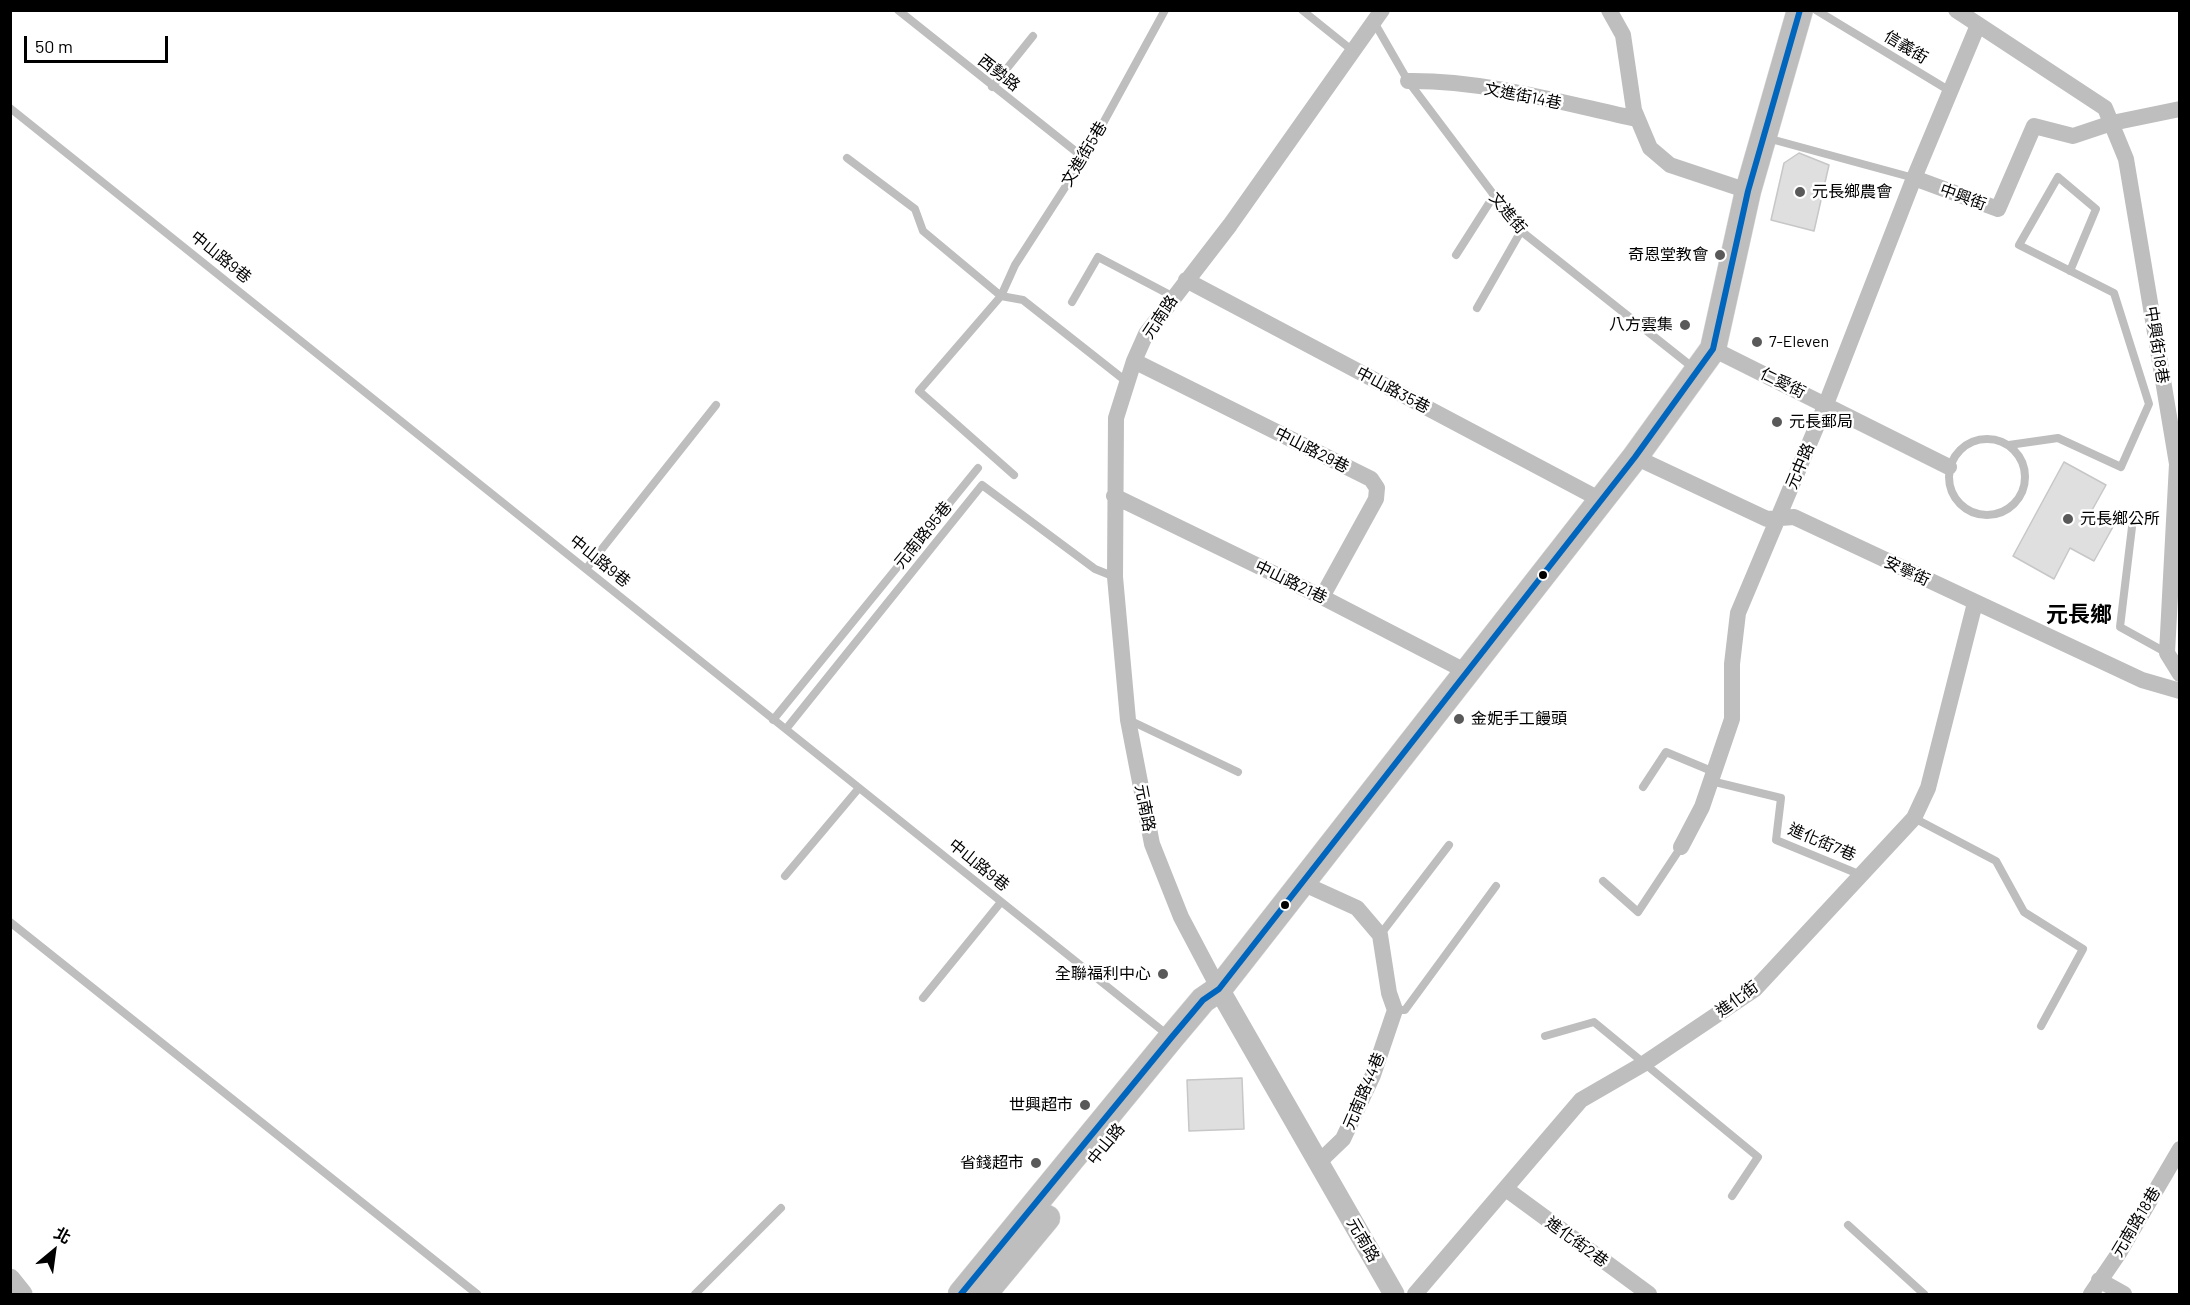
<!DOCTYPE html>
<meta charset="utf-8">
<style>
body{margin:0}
#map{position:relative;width:2190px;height:1305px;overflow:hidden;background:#fff;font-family:Barlow,"Noto Sans TC",sans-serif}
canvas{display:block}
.frame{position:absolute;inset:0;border:12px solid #000;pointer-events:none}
.north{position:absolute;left:24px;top:1221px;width:60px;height:60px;-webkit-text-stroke:4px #fff;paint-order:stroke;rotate:29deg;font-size:16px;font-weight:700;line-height:24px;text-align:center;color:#000}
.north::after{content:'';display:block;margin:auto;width:21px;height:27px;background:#000;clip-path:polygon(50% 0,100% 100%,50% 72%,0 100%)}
.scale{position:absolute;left:24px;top:36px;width:144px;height:27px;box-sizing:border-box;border:3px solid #000;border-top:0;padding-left:8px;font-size:18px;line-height:21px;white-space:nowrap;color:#000;-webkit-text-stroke:4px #fff;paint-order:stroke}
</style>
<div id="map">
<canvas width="2190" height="1305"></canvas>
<div class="frame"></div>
<div class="north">北</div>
<div class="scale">50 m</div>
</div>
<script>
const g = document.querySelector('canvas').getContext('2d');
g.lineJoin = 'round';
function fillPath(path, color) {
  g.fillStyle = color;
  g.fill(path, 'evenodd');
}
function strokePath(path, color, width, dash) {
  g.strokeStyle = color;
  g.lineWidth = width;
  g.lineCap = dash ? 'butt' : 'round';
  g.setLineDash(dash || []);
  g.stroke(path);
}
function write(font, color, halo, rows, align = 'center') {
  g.font = font + ' Barlow,"Noto Sans TC",sans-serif';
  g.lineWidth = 5;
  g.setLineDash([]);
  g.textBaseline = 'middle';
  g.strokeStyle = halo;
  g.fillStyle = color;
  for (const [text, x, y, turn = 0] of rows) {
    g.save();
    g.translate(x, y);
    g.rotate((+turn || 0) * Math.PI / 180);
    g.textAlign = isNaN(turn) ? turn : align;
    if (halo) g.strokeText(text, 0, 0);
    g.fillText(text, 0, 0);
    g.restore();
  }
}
const building = new Path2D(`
 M1799 153 1829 165 1814 231 1771 220 1784 163Z
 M2064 462 2106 485 2091 512 2114 525 2094 561 2070 548 2054 579 2013 556Z
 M1242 1078 1244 1129 1189 1131 1187 1080Z`);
const service = new Path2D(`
 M898 10 1084 158
 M1302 10 1353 51
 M1816 10 1950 91
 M1374 22 1408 81 1521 231 1696 370
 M992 87 1033 36
 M10 108 1169 1036
 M1767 138 1914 178
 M847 158 915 209 923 231 1001 296 1015 265 1084 158 1165 10
 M1456 255 1493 197
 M1072 302 1098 257 1174 297
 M1477 308 1521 231
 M1949 477a38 38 0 1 1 76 0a38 38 0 1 1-76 0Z
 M2009 445 2058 438 2121 467 2149 404 2114 293 2019 245 2058 177 2096 209 2070 271
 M1014 475 919 391 1001 296 1023 300 1127 382
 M2132 527 2120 627 2167 653
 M586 569 716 405
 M773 720 978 468
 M1129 720 1238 772
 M786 729 982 485 1095 569 1115 577
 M1711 781 1781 798 1776 840 1861 875
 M1643 787 1666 752 1714 772
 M1914 818 1996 861 2024 912 2083 949 2041 1026
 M785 876 859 788
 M1603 881 1638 912 1681 847
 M10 922 477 1294
 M1380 935 1449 845
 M923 998 1001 902
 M1395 1010H1405L1496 886
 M1545 1036 1594 1022 1758 1157 1732 1196
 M1848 1225 1924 1294
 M695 1294 781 1208`);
const minor = new Path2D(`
 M1609 10 1623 35 1634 110 1650 148 1670 165 1748 191
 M1956 10 2105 108 2126 159 2177 464 2167 653 2180 674
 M1408 81C1485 80 1563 103 1637 119
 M1914 178 1998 209 2034 126 2073 136 2112 123 2180 109
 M1186 280 1601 500
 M1713 349 1949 467
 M1134 361 1371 479 1377 488 1376 499 1322 597
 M1635 457 1767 519 1794 517 2142 680 2180 691
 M1114 496 1322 597 1467 672
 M1681 847 1702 807 1732 719V664L1738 613 1826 404 1914 178 1978 25
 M1302 883 1357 908 1380 935 1389 993 1395 1010 1373 1075 1343 1139 1318 1163
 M1219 989 1181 917 1152 844 1128 720 1115 577 1116 418 1134 361 1146 334 1230 225 1382 10
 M1506 1189 1649 1294
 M2099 1280 2124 1294
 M1415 1294 1581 1100 1645 1063 1755 989 1914 818 1928 788 1975 603
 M2091 1294 2119 1253 2180 1149`);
const tertiary = new Path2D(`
 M1219 989 1394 1294
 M10 1279 22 1294`);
const primary = new Path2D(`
 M961 1294 1171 1038 1203 1000 1219 989 1635 457 1713 349 1748 191 1800 10
 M984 1294 1047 1218`);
const bus1 = new Path2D(`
 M961 1294 1171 1038 1203 1000 1219 989 1635 457 1713 349 1748 191 1800 10`);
const markers = [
 [1800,192,6,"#595959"],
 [1720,255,6,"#595959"],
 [1685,325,6,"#595959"],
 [1757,342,6,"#595959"],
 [1777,422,6,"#595959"],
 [2068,519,6,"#595959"],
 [1543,575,5,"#000"],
 [1459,719,6,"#595959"],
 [1285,905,5,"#000"],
 [1163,974,6,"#595959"],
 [1085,1105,6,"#595959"],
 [1036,1163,6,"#595959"]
];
const streetNames = [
 ["信義街",1906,47,31],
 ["西勢路",999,73,38],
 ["文進街14巷",1523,96,11],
 ["文進街5巷",1084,154,-59],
 ["中興街",1963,197,20],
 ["文進街",1508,213,50],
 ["中山路9巷",221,257,39],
 ["元南路",1160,317,-56],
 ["中興街18巷",2157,345,81],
 ["仁愛街",1783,383,26],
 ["中山路35巷",1393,390,28],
 ["中山路29巷",1312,450,27],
 ["元中路",1800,466,-67],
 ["元南路95巷",923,535,-51],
 ["中山路9巷",600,561,39],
 ["安寧街",1907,571,25],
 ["中山路21巷",1291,582,26],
 ["元南路",1145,808,79],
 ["進化街7巷",1822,842,23],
 ["中山路9巷",979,865,39],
 ["進化街",1737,999,-36],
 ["元南路44巷",1364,1091,-67],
 ["中山路",1106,1144,-51],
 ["元南路18巷",2136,1222,-59],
 ["元南路",1363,1240,60],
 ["進化街2巷",1577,1242,36]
];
const poiNames = [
 ["元長鄉農會",1812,192],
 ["奇恩堂教會",1708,255,"right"],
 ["八方雲集",1673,325,"right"],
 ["7-Eleven",1769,342],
 ["元長郵局",1789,422],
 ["元長鄉公所",2080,519],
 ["金妮手工饅頭",1471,719],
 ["全聯福利中心",1151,974,"right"],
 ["世興超市",1073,1105,"right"],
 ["省錢超市",1024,1163,"right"]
];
const districtNames = [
 ["元長鄉",2079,615]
];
fillPath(building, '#dfdfdf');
strokePath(building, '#c7c7c7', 1.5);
strokePath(primary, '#dbdbdb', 27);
strokePath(service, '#bebebe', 8);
strokePath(minor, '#bebebe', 16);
strokePath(tertiary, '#bebebe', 21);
strokePath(primary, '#bebebe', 26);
strokePath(bus1, '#0065bd', 6);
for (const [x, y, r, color] of markers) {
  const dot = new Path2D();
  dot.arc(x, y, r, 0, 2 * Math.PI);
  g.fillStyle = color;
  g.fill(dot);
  strokePath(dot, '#fff', 2);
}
write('16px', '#000', '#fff', streetNames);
write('16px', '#000', '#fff', poiNames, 'left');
write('bold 22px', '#000', '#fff', districtNames);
</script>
